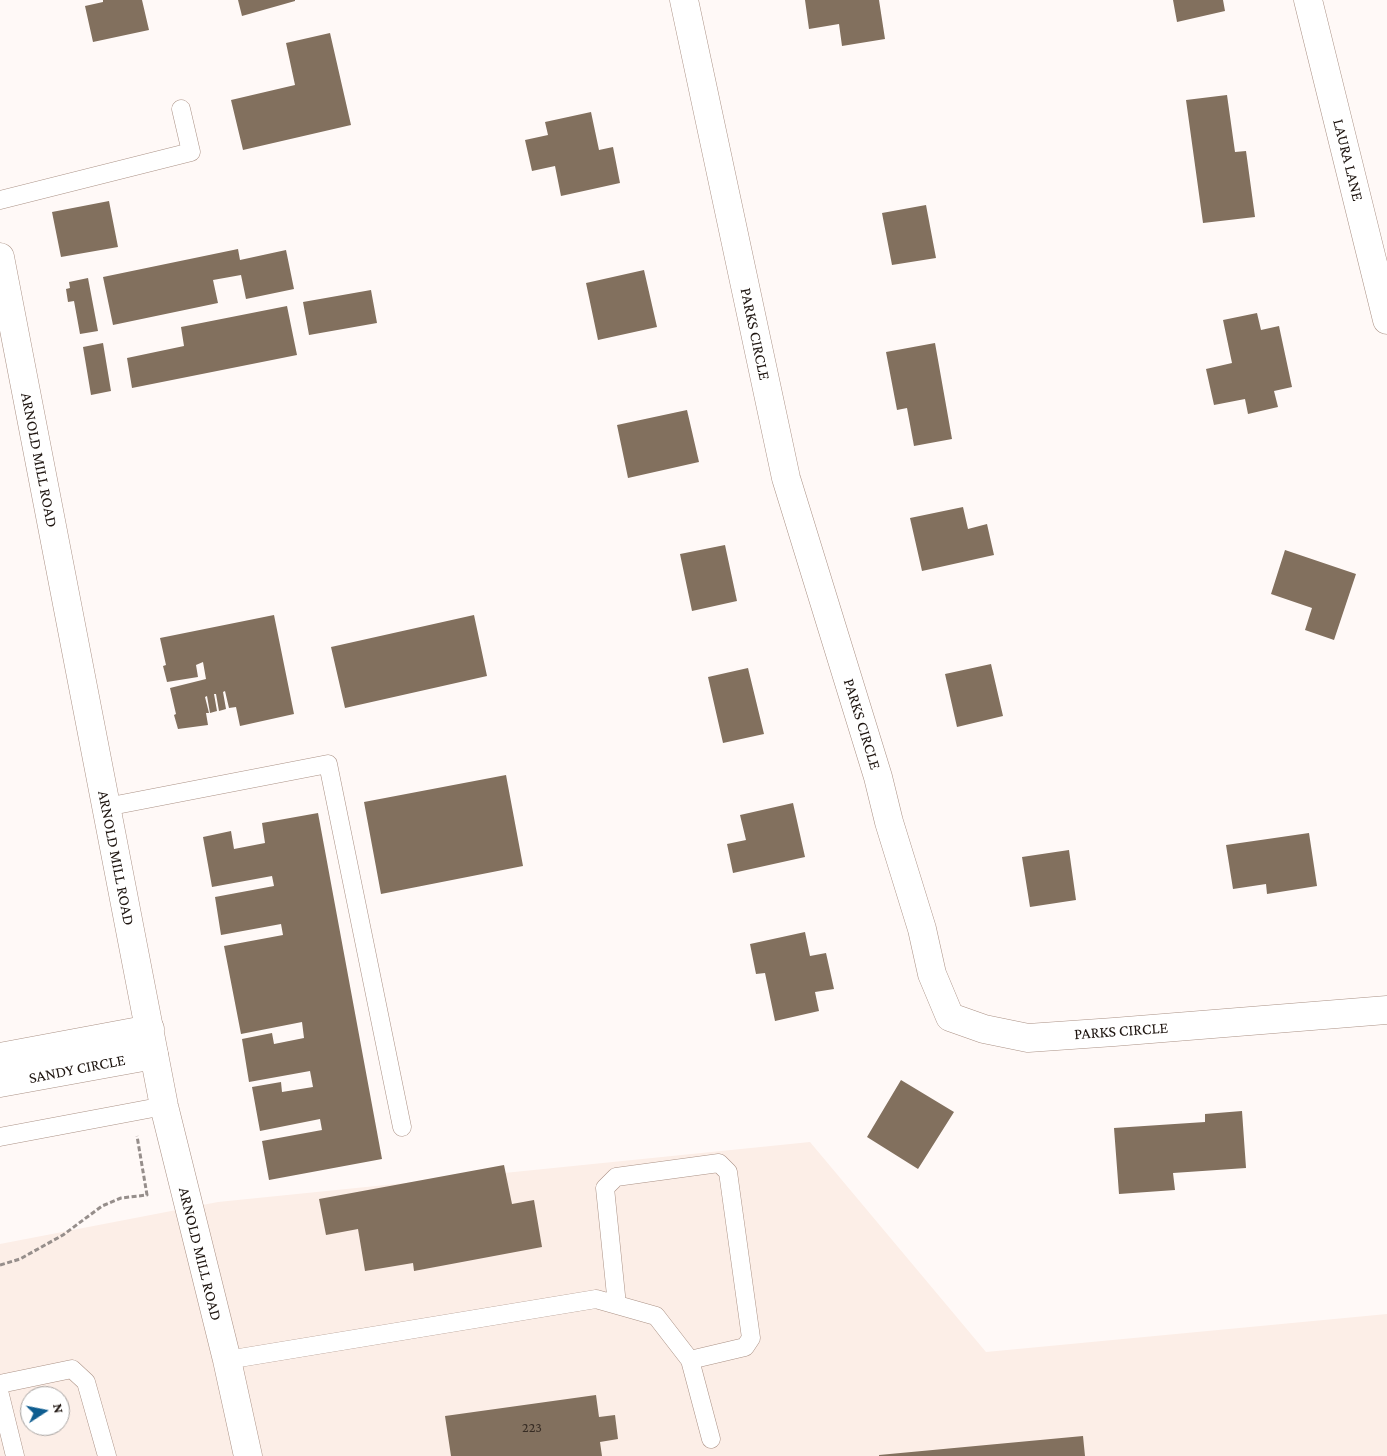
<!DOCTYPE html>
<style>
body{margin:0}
#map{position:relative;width:1387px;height:1456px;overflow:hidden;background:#fff9f7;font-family:"Crimson Pro",serif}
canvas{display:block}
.north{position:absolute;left:20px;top:1386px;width:50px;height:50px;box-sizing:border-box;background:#fff;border:1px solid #a5a19f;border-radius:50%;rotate:79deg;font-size:14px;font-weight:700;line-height:20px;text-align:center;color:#1e1510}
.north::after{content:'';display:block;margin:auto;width:18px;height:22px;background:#0e5d90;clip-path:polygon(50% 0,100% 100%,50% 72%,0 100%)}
</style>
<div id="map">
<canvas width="1387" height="1456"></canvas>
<div class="north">N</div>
</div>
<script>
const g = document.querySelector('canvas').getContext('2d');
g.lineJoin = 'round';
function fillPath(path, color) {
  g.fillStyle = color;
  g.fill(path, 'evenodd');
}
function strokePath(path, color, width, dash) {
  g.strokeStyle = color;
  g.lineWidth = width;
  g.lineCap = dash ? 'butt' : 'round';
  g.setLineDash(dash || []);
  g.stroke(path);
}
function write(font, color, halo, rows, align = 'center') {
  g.font = font + ' "Crimson Pro",serif';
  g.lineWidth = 4;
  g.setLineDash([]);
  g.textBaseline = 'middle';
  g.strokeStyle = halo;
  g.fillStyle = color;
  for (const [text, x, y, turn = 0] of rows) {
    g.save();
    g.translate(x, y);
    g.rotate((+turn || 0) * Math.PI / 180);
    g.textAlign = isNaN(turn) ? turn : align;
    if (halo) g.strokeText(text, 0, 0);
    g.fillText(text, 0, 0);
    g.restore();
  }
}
const built = new Path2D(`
 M810 1142 986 1352 1387 1314V1456H0V1244L218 1202ZM30 1396H60V1426H30Z`);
const building = new Path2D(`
 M103 0H142L149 30 93 42 85 6 103 2Z
 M238 0H295V1L242 16Z
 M805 0H879L885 39 842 46 839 24 809 29Z
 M1173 0H1223L1225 11 1177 22Z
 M330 33 351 125 243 150 231 100 295 85 286 43Z
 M1227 95 1235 152 1246 151 1255 217 1203 223 1186 100Z
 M591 112 599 150 613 147 620 183 561 196 555 166 532 171 525 140 548 135 545 122Z
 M109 201 118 247 61 257 52 212Z
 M926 205 936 258 892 265 882 213Z
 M238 249 240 260 286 250 294 289 246 299 241 275 213 280 218 303 113 325 103 277Z
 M644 270 657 327 598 340 586 283Z
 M88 278 98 331 80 334 74 301 68 302 66 289 70 288 69 282Z
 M371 290 377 323 309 335 303 302Z
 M287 306 297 355 132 388 127 358 184 346 181 327Z
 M1257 313 1261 330 1279 326 1292 387 1274 391 1278 407 1248 414 1245 399 1214 405 1206 369 1232 363 1223 320Z
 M103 343 111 391 91 395 83 347Z
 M935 343 952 439 914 446 907 408 897 410 886 352Z
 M687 410 699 462 628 478 617 425Z
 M963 507 968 529 987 524 994 555 922 571 910 518Z
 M725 545 737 601 692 611 680 554Z
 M1285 550 1356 574 1334 640 1305 630 1312 608 1271 594Z
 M274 615 294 714 240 726 236 707 229 708 225 691 223 692 226 709 219 711 216 694H214L217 711 210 713 207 696 205 697 209 713H206L208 725 178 729 174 715 176 714 170 688 206 679 203 662 196 665 198 677 167 682 163 666 166 665 160 638Z
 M474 615 487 676 345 708 331 647Z
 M991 664 1003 716 957 727 945 674Z
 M748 668 764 734 723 743 708 677Z
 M506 775 523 866 381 894 364 802Z
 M793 803 805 857 733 873 727 844 746 840 740 815Z
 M318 813 382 1159 269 1180 262 1141 322 1130 320 1119 260 1131 252 1087 281 1082 282 1092 313 1087 310 1071 249 1082 242 1039 272 1033 274 1044 304 1038 302 1022 241 1034 224 946 283 935 281 924 221 935 215 897 274 886 272 876 212 887 203 837 231 831 234 849 265 843 262 823Z
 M1309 833 1317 886 1267 894 1266 884 1233 889 1226 845Z
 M1069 850 1076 900 1030 907 1022 857Z
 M805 932 810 956 826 953 834 989 815 992 819 1011 775 1021 765 973 756 974 750 944Z
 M901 1080 954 1112 918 1169 867 1137Z
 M1242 1111 1246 1168 1173 1173 1175 1190 1119 1194 1114 1128 1205 1122V1114Z
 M504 1165 512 1204 534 1200 542 1247 414 1271 413 1263 365 1271 358 1229 326 1235 319 1199Z
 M596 1395 599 1417 615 1415 618 1439 600 1442 602 1456H451L445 1416Z
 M1083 1436 1085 1456H879V1455Z`);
const path = new Path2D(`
 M0 1265 20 1259 63 1235 102 1206 121 1198 147 1195 137 1136`);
const service = new Path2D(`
 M0 200 191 152 181 109
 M106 807 328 764 402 1127
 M0 1137 164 1106
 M617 1305 605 1188 616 1177 719 1163 728 1172 751 1338 745 1347 690 1360
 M227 1360 596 1299 656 1316 690 1360 711 1439
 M0 1384 72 1369 86 1382 107 1456
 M0 1395 15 1456`);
const minor = new Path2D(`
 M684 0 786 478 878 777 889 822 922 929 932 974 950 1017 984 1029 1028 1038 1114 1032 1387 1010
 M1308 0 1387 320
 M0 1057 150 1029
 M0 1083 154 1055`);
const secondary = new Path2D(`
 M0 257 164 1106 227 1360 248 1456`);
const numberNames = [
 ["223",532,1428]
];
const streetNames = [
 ["LAURA LANE",1348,160,76],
 ["PARKS CIRCLE",755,334,78],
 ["ARNOLD MILL ROAD",39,460,79],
 ["PARKS CIRCLE",862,724,73],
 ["ARNOLD MILL ROAD",116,858,79],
 ["PARKS CIRCLE",1121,1031,-4],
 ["SANDY CIRCLE",77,1069,-11],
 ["ARNOLD MILL ROAD",200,1254,76]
];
fillPath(built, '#fceee7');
fillPath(building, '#82705e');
strokePath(service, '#ab9286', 19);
strokePath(minor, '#ab9286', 29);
strokePath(secondary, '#ab9286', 29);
strokePath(path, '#968e8b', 3, [5, 2.5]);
strokePath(service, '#fff', 18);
strokePath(minor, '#fff', 28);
strokePath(secondary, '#fff', 28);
write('14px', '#372c24', null, numberNames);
write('16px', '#1e1510', '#fff', streetNames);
</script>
